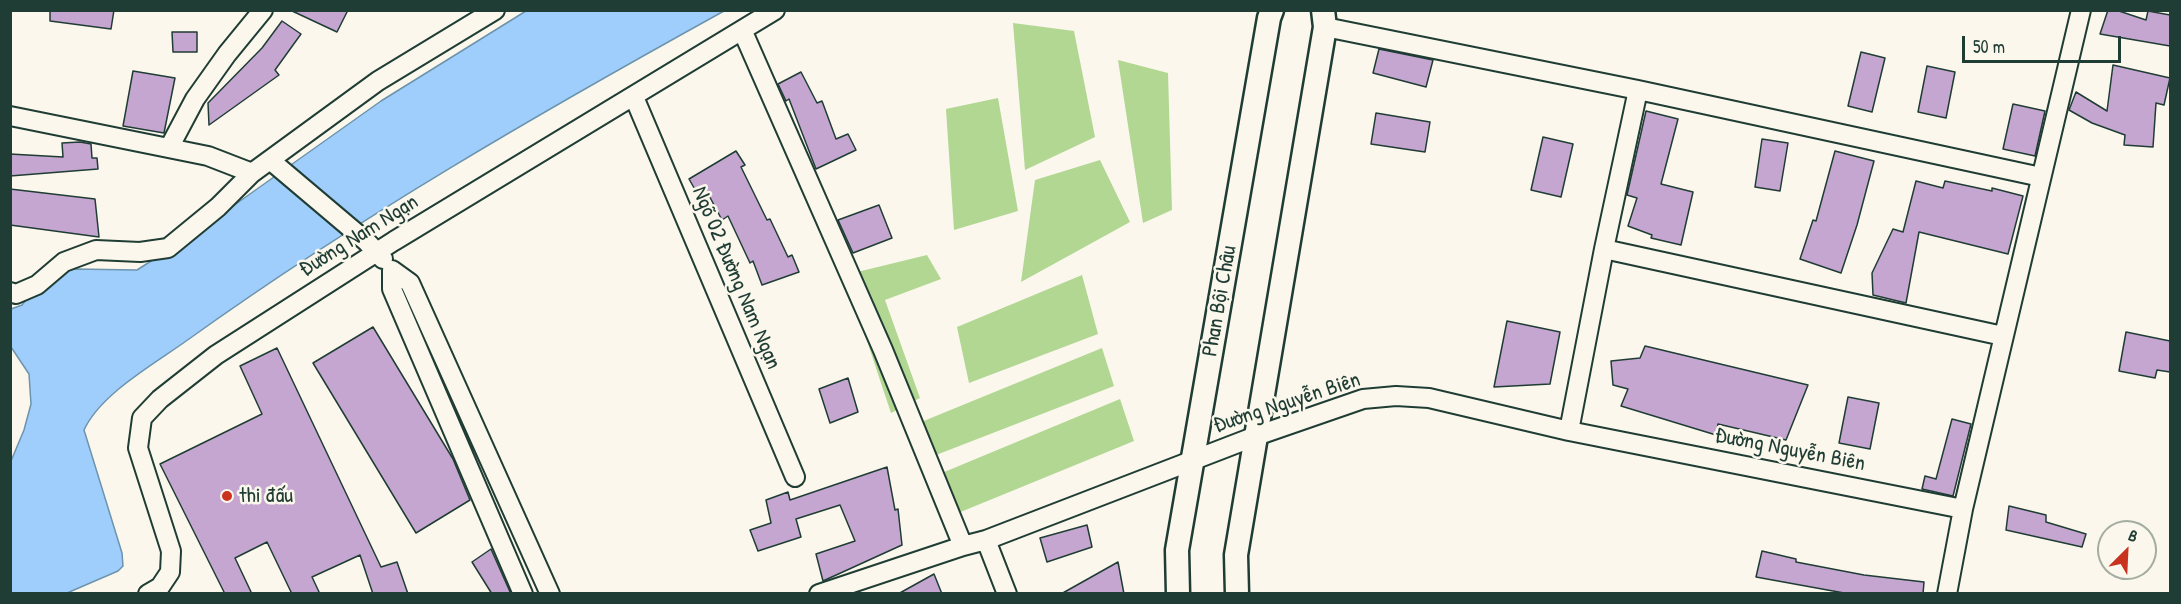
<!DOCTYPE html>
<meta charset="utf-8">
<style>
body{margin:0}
#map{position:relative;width:2181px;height:604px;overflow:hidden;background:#fbf7ec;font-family:"Patrick Hand",sans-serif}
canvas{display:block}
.frame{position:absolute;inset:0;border:12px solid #1f3d34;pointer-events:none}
.north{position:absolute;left:2097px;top:520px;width:60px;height:60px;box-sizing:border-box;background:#fbf7ec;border:2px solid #a3ada2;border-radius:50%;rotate:24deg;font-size:16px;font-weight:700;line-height:24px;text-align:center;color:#1f3d34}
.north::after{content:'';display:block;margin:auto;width:21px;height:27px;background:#c8321e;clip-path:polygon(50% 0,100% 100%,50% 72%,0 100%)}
.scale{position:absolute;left:1962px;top:36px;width:159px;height:27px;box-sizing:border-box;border:3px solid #1f3d34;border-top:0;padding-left:8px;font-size:18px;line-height:21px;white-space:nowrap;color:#1f3d34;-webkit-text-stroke:4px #fbf7ec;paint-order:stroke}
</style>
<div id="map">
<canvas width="2181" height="604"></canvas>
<div class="frame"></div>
<div class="north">B</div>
<div class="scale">50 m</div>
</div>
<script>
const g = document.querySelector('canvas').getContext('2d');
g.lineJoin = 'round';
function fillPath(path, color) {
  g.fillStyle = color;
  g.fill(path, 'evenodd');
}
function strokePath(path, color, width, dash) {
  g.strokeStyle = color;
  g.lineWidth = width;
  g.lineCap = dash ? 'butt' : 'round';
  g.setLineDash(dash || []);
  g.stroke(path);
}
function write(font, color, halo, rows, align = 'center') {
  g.font = font + ' "Patrick Hand",sans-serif';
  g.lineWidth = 5;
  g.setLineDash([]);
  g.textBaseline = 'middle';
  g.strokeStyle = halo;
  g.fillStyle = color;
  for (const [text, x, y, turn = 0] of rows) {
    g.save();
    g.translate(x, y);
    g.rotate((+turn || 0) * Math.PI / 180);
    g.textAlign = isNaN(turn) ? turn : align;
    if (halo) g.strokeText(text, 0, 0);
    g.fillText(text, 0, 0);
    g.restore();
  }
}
const green = new Path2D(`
 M1013 23 1074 31 1095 137 1025 170Z
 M1118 60 1168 73 1172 210 1143 223Z
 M998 98 1018 211 954 230 946 109Z
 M1100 160 1130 222 1021 282 1035 180Z
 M927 255 941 279 885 300 920 398 891 413 845 275Z
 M1082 275 1098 334 969 383 957 327Z
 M1102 348 1114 386 918 462 909 427Z
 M1120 399 1134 441 941 520 925 480Z`);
const water = new Path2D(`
 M526 11H724C541 112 359 217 189 339 156 363 101 393 84 430L122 553 123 566 118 571 67 593 11 594V461L24 430 31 404 29 374 11 347V309L22 305 36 288 48 277 74 269 137 270 195 233 381 101Z`);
const building = new Path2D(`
 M50 10H114L111 29 50 21Z
 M290 10H348L337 32Z
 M2108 10H2116L2146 20 2148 11 2170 15V46L2100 34Z
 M282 21 301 34 275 70 279 75 209 125 208 103 262 48Z
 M172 32H197V52H173Z
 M1379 49 1433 60 1426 87 1373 73Z
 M1861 52 1885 58 1872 112 1848 106Z
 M2113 65 2170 78 2164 105 2156 103 2153 147 2124 145 2125 135 2092 123 2069 110 2076 92 2107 111Z
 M1927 66 1955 72 1946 118 1918 112Z
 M133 71 175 78 164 133 123 126Z
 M801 72 817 103 822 101 836 139 848 134 856 150 816 169 789 99 786 101 778 84Z
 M2013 104 2045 111 2035 156 2003 149Z
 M1646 111 1678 119 1661 184 1693 192 1681 245 1651 238 1652 235 1628 226 1637 198 1627 195Z
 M1376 113 1430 122 1425 152 1371 144Z
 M1543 137 1573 144 1561 197 1531 190Z
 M1762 139 1788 143 1780 191 1755 187Z
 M80 142 91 144 92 158H97L98 169 10 176V154L63 157 62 143Z
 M736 151 745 165 741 167 767 220 770 219 788 257 792 255 799 272 762 285 753 261 750 263 728 216 722 220 705 188 697 193 689 179Z
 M1835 151 1874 161 1857 225 1841 273 1800 259 1813 220 1816 221Z
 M1916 181 1943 188 1945 181 1992 191V188L2023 196 2008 254 1919 232 1906 303 1873 295 1872 273 1893 229 1903 232Z
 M10 189 95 199 99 237 10 225Z
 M879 205 892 238 853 253 838 220Z
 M1507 321 1560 332 1550 384 1494 387Z
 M373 327 453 459 470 500 416 533 313 363Z
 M2126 332 2170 341V372L2157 370 2155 378 2119 371Z
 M1645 346 1808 385 1786 440 1718 424 1716 435 1621 406 1628 389 1613 385 1611 361 1640 358Z
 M277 348 381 567 397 562 408 594H373L360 555 312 577 320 594H292L267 542 235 558 252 594H225L160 464 262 414 240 366Z
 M848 378 858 412 830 423 819 389Z
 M1848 397 1879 403 1870 449 1839 443Z
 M1952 419 1971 424 1953 496 1922 489 1925 476 1936 479Z
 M887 467 895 510 898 509 902 545 823 581 816 554 855 541 840 505 796 519 801 537 758 551 750 530 771 523 766 500 788 492 790 500Z
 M2009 506 2046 515V522L2086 534 2082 547 2006 530Z
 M1087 525 1092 547 1047 562 1040 538Z
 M491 549 511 594H492L472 562Z
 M1762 551 1796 559V562L1864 575 1924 582 1923 594 1844 593 1756 577Z
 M1118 562 1124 594H1061Z
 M934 574 942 594H898Z`);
const minor = new Path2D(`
 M1325 27 1638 90 2041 177
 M743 32 883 350 963 546
 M634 97 795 477
 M10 116 208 156 252 173
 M169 148 195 99 227 54 263 10
 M270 160 367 242 383 259
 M1604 249 2003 336
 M10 292 16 294 37 285 64 262 96 250 140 252 168 248 218 207 252 173 378 81 495 10
 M1569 431 1604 249 1638 90
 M986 540 1007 594
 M148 594 160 587 170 572 171 551 138 448 142 418 160 399 216 355 394 241 775 10
 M523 594 392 289V270L410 283 550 594
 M819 594 963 546 986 540 1256 436 1363 399 1396 396 1429 398 1569 431 1963 509
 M1947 594 1963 509 2081 10`);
const tertiary = new Path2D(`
 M1178 594 1177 550 1269 18 1272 10
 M1237 594 1236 555 1325 27 1323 10`);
const markers = [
 [227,496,6,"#c8321e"]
];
const streetNames = [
 ["Đường Nam Ngạn",359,236,-32],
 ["Ngõ 02 Đường Nam Ngạn",736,278,67],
 ["Phan Bội Châu",1220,301,-80],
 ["Đường Nguyễn Biên",1287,403,-18],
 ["Đường Nguyễn Biên",1790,450,11]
];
const poiNames = [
 ["thi đấu",239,496]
];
fillPath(green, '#b1d793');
fillPath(water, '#a0cefc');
strokePath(water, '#6c94ac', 1.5);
fillPath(building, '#c5a6d1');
strokePath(building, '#1f3d34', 1.5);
strokePath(minor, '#1f3d34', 22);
strokePath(tertiary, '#1f3d34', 27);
strokePath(minor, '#fbf7ec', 18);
strokePath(tertiary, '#fbf7ec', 22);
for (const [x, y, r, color] of markers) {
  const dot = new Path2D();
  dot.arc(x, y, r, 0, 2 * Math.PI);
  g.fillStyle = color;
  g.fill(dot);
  strokePath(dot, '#fbf7ec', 2);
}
write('22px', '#1f3d34', '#fbf7ec', streetNames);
write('22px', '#1f3d34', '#fbf7ec', poiNames, 'left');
</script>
